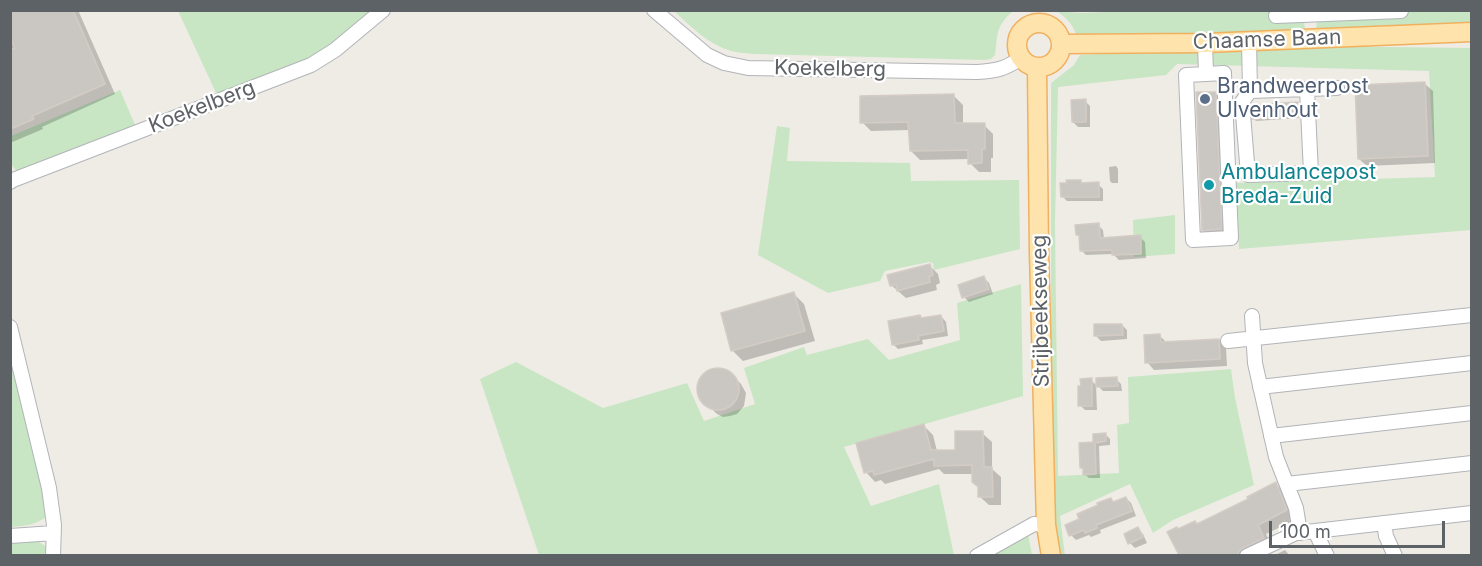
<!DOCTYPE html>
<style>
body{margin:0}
#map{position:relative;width:1482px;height:566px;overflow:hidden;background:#efece6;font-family:Inter,sans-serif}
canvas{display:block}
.frame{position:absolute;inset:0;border:12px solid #5d6266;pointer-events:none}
.scale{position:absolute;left:1269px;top:521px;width:176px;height:27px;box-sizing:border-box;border:3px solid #5d6266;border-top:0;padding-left:8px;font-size:18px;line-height:21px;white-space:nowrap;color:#5d6266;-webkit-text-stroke:4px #fff;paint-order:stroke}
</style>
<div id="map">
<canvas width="1482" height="566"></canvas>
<div class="frame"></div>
<div class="scale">100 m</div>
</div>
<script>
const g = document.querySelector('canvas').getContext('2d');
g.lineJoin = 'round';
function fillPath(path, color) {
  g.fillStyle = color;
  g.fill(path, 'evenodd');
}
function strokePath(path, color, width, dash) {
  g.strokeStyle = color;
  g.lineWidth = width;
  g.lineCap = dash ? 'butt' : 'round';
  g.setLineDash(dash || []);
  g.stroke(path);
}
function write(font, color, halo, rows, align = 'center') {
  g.font = font + ' Inter,sans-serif';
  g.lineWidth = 4.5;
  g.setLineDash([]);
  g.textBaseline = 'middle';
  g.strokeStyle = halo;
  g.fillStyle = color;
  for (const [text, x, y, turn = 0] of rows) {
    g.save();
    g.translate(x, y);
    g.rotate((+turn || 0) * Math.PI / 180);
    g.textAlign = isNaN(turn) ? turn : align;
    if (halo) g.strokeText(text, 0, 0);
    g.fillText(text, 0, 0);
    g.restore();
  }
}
const green = new Path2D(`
 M1156 10 1273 11 1304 20 1305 31 1219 34 1076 35C1073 24 1065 16 1056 11L1081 13Z
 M178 11H375L320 55 217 95Z
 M674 11H1013C995 27 998 34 995 55L991 59 985 60 755 54C747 53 739 53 731 51 708 44 691 27 674 11Z
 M1402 11H1471V24L1316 31 1317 19Z
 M1301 46 1471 48V230L1239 249 1236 183 1435 177 1429 71 1177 64 1166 75 1058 87 1055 223 1058 476 1119 473 1117 425 1129 423 1128 377 1231 369 1235 398 1254 485 1173 520 1153 533 1130 484 1060 516 1065 556 1057 555 1051 497V83L1074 65 1080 55 1194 49Z
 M120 90 136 127 18 173 11 164V136Z
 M777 126 790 128 787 161 910 163 911 181 1019 180 1020 249 934 270 933 263 929 262 885 271 880 281 828 293 758 255Z
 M1175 215V254L1134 257 1133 220Z
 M1021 284 1023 396 844 447 871 506 939 484 954 555H539L480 379 516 362 603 408 687 383 704 421 755 404 744 368 804 347 807 355 868 339 889 360 960 340 957 303Z
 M10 354 42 488 46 517C35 525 24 526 11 527Z
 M1028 534 1032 555H990Z
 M36 540 48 548 47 555H11L10 543Z`);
const shadow = new Path2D(`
 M10 10H78L115 94 42 127 43 129 10 143Z
 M1425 84 1433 91 1435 163 1367 166 1359 159Z
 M1215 94 1226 104 1231 239 1214 240 1203 230Z
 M953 95 963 105V125H984L993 134V158H991V172H979L970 163V159L920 160 911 151 910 130 871 131 862 122Z
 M1085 101 1090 106V127H1078L1073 122Z
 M1298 104 1300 106V118L1256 121 1254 119Z
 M1116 166 1118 169V183H1112L1110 181 1109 167Z
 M1080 181 1084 184H1098L1103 189V201H1067L1062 196Z
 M1098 225 1103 230 1104 239 1140 237 1145 242 1146 258 1119 260 1113 254 1086 255 1081 250 1080 238 1077 234Z
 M930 266 938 274 940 283 936 285 937 290 906 298 891 285Z
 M984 278 989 283 993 294 969 302 964 297Z
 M794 294 804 304 815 341 743 361 733 351 722 314Z
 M941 316 946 322 948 336 922 340 923 344 898 349 893 344 920 317 923 320Z
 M1122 325 1127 330V339L1101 341 1096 336Z
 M1159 335 1167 343 1219 340 1226 348 1227 366 1154 370 1147 362Z
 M721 369 727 372 733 376 741 384 746 393 744 406 737 414 730 416 723 417 717 414 703 401 699 391V384L702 378 707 373 713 370Z
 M1116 379 1121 384 1122 391H1103L1098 386Z
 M1091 380 1096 385 1097 410H1085L1080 405 1082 387Z
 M924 426 933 435 937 451H957L982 433 992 442V469L1001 477V505H989L979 496V487L974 474H944L939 469 885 484 881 480 875 482 866 472Z
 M1105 434 1110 439V445L1099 446 1100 478H1089L1084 474V470L1081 467 1095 444 1094 435Z
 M1276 484 1285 493 1295 520 1266 534 1272 547 1255 556H1181L1169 533 1198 526 1250 500Z
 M1126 498 1131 503 1136 516 1100 530 1101 533 1091 537 1089 535 1076 540 1071 535 1081 520 1100 506 1114 503Z
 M1138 529 1143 534 1147 543 1135 548 1130 543Z
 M1285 550 1290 556H1273Z`);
const building = new Path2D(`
 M10 10H73L105 84 32 116 34 119 10 129V50L15 48 10 37Z
 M1425 82 1428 156 1358 159 1355 85Z
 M1196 92H1216L1222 229 1202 231Z
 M954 94 955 123H985V149H982V163L968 164V150L910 151 908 122 860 123V96Z
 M1086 99V122H1072L1071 100Z
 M1298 102 1299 117 1252 119 1251 105Z
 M1066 180H1081V183L1099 182V197H1061L1060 183H1067Z
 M1099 223 1100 238 1141 235V254L1112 255V250L1080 251 1079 235H1076L1075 225Z
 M930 264 933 275 929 277 930 282 897 291 896 285 890 286 887 275Z
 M984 276 989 289 962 298 958 285Z
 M794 292 805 331 731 351 721 313Z
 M920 315 921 318 941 315 944 331 918 336 919 340 892 345 888 321Z
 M1094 324H1122L1123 335 1094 336Z
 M1160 334 1161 342 1219 339 1220 359 1145 363 1144 335Z
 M697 389a21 21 0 1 1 42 0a21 21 0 1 1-42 0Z
 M1117 377 1118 386 1096 387V378Z
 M1092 378V406H1078V386H1081L1080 379Z
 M924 424 931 450H955V431H983L984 467H992L993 497H978V487L972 482V465L934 466V459L874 475 873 471 864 473 856 443Z
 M1106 433V441L1095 443 1096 474 1083 475V468H1080L1079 443 1093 442V434Z
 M1276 482 1287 510 1258 525 1264 538 1243 548 1239 551 1238 555H1179L1167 532 1177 527 1178 529 1195 521 1197 524 1248 499 1247 497Z
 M1126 497 1132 511 1096 525 1097 528 1085 533 1084 530 1069 536 1065 525 1079 519 1077 514 1098 505 1097 503 1111 498 1113 502Z
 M1138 527 1143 537 1128 544 1124 534Z`);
const minor = new Path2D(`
 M654 10 707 55 724 63 748 68 977 72C996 71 1005 69 1021 58
 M1276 16 1401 11
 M1249 41 1250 91 1337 88
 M1205 43 1206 74 1186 75 1193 240 1231 238 1224 73 1206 74
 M1250 91 1242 102 1248 175 1311 173 1307 89
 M10 182 13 180 311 65 335 50 383 10
 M1252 316 1255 363 1276 457 1296 508 1300 533
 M10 327 49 488 54 525 53 556
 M1228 341 1472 315
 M1260 387 1472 363
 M1271 436 1472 413
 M1287 484 1472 463
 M1384 523 1386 536 1395 556
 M1315 531 1472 513
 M10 536 54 533
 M977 556 1034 524 1046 525
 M1247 556 1296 533 1315 531 1327 556`);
const major = new Path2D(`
 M1017 45a22 22 0 1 1 44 0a22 22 0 1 1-44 0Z
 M1062 44 1205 43 1472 32
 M1037 67 1039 252 1046 525 1051 556`);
const markers = [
 [1205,99,6,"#5c6f8a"],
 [1209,185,6,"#0f9aa8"]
];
const streetNames = [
 ["Chaamse Baan",1267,40,-2],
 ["Koekelberg",830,69,1],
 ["Koekelberg",202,107,-21],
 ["Strijbeekseweg",1041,311,-91]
];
const serviceNames = [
 ["Brandweerpost",1217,87],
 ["Ulvenhout",1217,111]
];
const cultureNames = [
 ["Ambulancepost",1221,173],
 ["Breda-Zuid",1221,197]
];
fillPath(green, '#c8e6c3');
fillPath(shadow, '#0003');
fillPath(building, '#cac7c3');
strokePath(building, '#d4ccc4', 1.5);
strokePath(minor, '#b1b4b8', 16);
strokePath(major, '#f0b05e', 21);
strokePath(minor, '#fff', 14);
strokePath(major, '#fee4ac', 18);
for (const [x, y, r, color] of markers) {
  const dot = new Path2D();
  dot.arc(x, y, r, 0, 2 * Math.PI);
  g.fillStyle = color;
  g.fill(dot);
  strokePath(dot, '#fff', 2);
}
write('21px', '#5d6266', '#fff', streetNames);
write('21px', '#4e5e75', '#fff', serviceNames, 'left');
write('21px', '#0d838f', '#fff', cultureNames, 'left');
</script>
